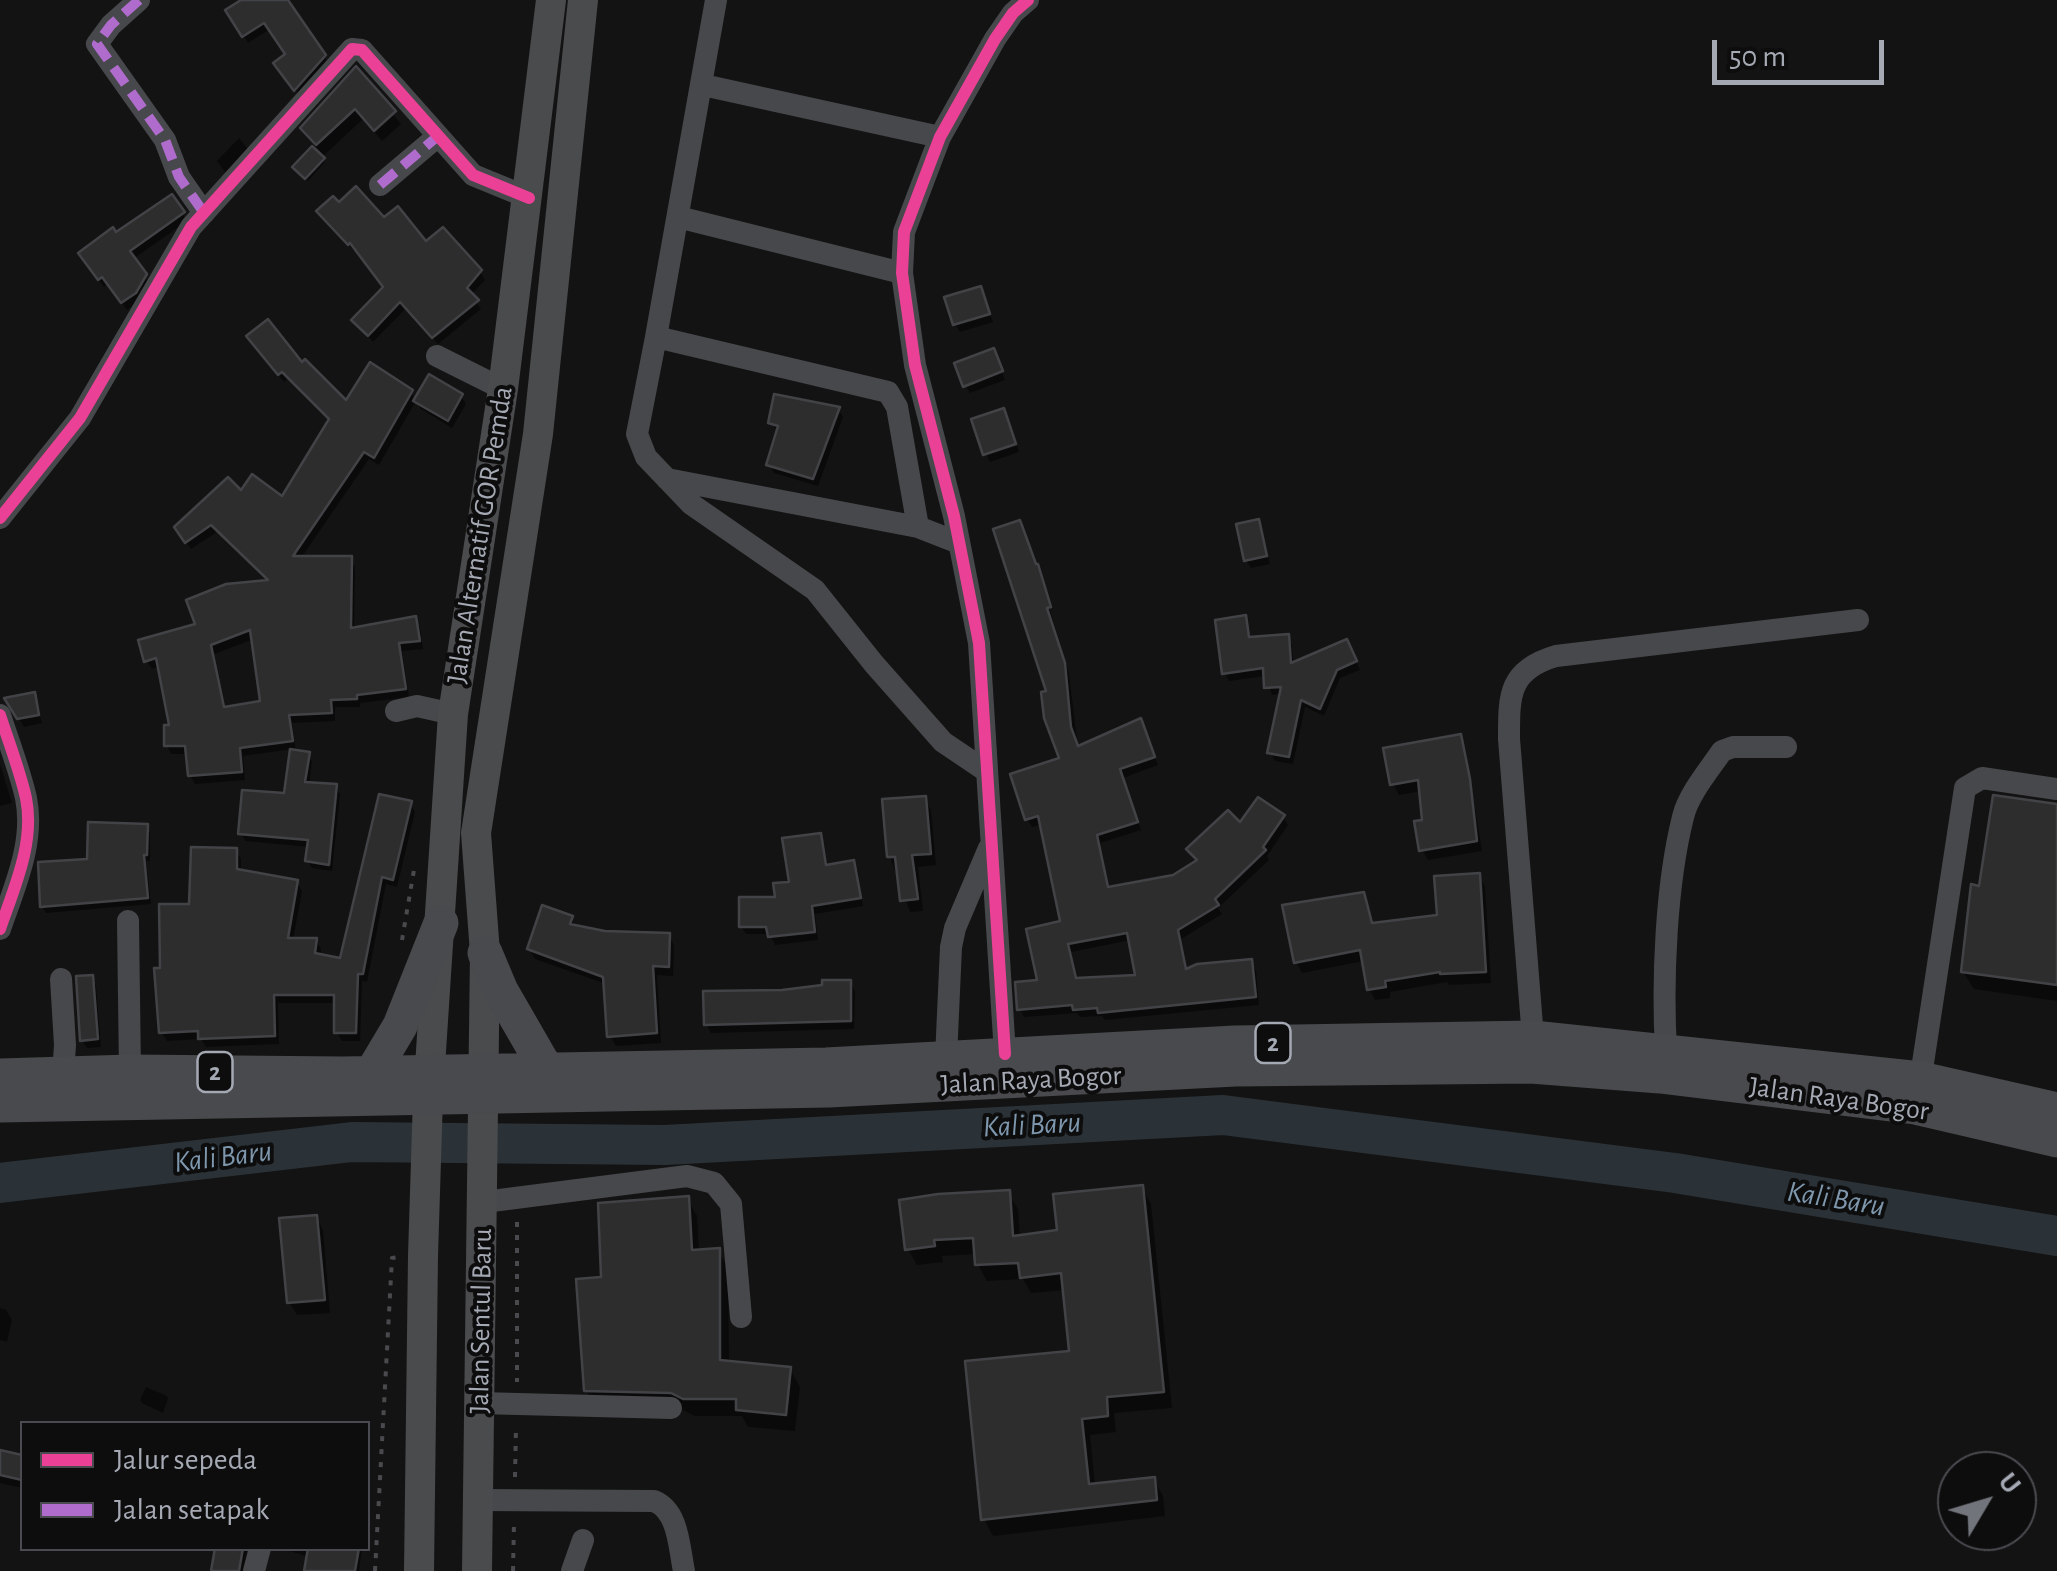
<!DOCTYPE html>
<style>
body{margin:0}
#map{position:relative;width:2057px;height:1571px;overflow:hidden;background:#131313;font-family:"Alegreya Sans",sans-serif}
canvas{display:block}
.legend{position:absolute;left:20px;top:1421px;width:350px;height:130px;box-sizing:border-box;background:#0d0d0e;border:2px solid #4a4b50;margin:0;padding:12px 18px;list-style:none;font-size:30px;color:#a5a9b3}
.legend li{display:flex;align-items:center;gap:20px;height:50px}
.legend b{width:50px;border:2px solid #4a4b50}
.north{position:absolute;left:1937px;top:1451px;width:100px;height:100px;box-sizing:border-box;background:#0d0d0e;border:2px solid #4a4b50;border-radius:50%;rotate:52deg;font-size:28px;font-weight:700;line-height:40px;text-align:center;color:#a5a9b3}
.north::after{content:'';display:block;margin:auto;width:35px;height:45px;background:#72747b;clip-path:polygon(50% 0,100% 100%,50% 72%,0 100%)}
.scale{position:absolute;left:1712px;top:40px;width:172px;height:45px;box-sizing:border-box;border:5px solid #a5a9b3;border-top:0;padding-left:12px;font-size:30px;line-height:35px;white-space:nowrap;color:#a5a9b3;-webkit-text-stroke:8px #0d0d0e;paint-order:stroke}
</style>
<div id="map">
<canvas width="2057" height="1571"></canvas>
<ul class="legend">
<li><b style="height:12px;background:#ea4096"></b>Jalur sepeda</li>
<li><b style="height:12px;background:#b06ccc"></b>Jalan setapak</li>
</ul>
<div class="north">U</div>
<div class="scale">50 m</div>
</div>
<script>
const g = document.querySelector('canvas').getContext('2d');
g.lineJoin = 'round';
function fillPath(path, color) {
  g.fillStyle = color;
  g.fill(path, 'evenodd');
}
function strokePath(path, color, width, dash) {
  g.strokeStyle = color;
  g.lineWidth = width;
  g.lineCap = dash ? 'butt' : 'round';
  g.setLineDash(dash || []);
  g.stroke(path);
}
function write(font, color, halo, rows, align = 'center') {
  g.font = font + ' "Alegreya Sans",sans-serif';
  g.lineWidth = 8;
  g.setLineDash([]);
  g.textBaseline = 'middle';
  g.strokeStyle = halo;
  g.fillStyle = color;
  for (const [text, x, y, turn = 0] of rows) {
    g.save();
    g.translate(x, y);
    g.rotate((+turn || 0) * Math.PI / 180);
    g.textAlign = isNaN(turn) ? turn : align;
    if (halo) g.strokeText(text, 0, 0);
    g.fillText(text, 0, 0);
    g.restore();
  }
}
const shadow = new Path2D(`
 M241 0H285L324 56 329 64 300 96 281 71 288 55 270 29 248 43 233 18Z
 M356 70 401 124 382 141 363 119 321 158 325 162 308 181 295 168 315 146 303 129Z
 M239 138 250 152 228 176 217 161Z
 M172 197 187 221 133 259 150 284 139 301 127 310 108 284 104 287 86 262Z
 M324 219 384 221 480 272 485 280 471 295 481 309 438 344 406 308 373 342 354 320 385 288 356 249 354 251Z
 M980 289 993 322 960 332 955 324Z
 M254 345 302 366 347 404 411 392 416 401 379 465 369 459 301 558 350 559 355 567 354 630 415 619 420 627 423 649 402 651 409 697 360 703V707H335V721L292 723 296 753 308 754 312 762 309 785 335 787 340 794 332 871 312 868 307 860 310 847 245 841 241 833 286 796 293 749 243 756 245 780 195 784 190 775 188 754H171L167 746 172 728 160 666 152 669 147 661 269 583 217 532 191 549 177 528 241 494 283 499 330 421 288 379 284 382ZM254 639 262 703 225 709 214 654Z
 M997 359 1005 380 970 393 965 385Z
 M461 396 466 404 452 428 421 409 416 401Z
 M838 409 843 417 818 486 774 473 769 464 779 432 770 423Z
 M1008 419 1019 452 990 462 986 454Z
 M1258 522 1270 564 1251 568 1246 560Z
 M1037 566 1069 674 1078 748 1144 729 1158 765 1123 778 1141 830 1100 843 1109 890 1174 877 1198 862 1189 849 1240 826 1283 817 1288 825 1267 856 1269 860 1218 908 1222 914 1181 939 1188 971 1251 962 1256 970 1259 1005 1105 1020 1102 1016 1080 1017 1077 1013 1024 1017 1020 1009 1040 982 1063 923 1042 824 1032 827 1027 819 1063 760 1050 693ZM1131 940 1138 978 1078 981 1071 952Z
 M1245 618 1251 639 1287 637 1292 645 1293 665 1351 650 1360 670 1340 678 1324 716 1305 707 1293 764 1275 761 1270 752 1282 694 1272 695 1266 676 1229 681 1225 673Z
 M34 695 42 723 24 727 8 700Z
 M1459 737 1465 747 1482 851 1428 860 1422 850 1425 822 1421 791 1399 795 1393 784Z
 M0 764 12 803 0 806Z
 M924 798 931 810 936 865 918 867 923 911 910 912 890 857Z
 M410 804 415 812 397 887 386 884 367 982 362 981 360 1041H342L337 1032V1003H278L279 1044 206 1047 201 1039 167 1041 162 1033 163 970 192 906 236 851 241 859V872L297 882 302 891 293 940 316 941 321 949 320 957 342 961Z
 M2057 806V1001L1974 989 1963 972 1981 889Z
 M146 826 150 833V861H146L151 904 46 913 42 906 90 861Z
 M820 835 824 843 828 867 853 863 858 871 863 906 815 914 818 940 775 945 770 934H746L741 926 777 900 792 884Z
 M1479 876 1485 887 1491 983 1449 985 1447 982 1390 992V998L1375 1000 1369 989 1364 961 1302 973 1296 962 1363 895 1374 925 1439 917Z
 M571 918 577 928 605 934 668 935 674 945 673 976 657 975 661 1043 616 1046 610 1036 606 984 535 959 529 949Z
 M92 978 96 986 101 1047 87 1048 82 1040Z
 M850 983 855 991 854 1029 711 1033 706 1024 782 992Z
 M1142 1188 1151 1204 1172 1408 1114 1413 1116 1432 1090 1435 1095 1485 1154 1480 1163 1496 1165 1516 993 1536 984 1519 1072 1354 1065 1290 1031 1293 1023 1279 987 1281 978 1265 977 1254 942 1256 943 1262 917 1265 908 1249 1008 1193 1018 1209 1020 1238 1060 1232Z
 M687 1199 697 1216 699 1252 718 1251 728 1268 729 1363 790 1369 800 1387 795 1431 748 1427 742 1416H695L683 1410 597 1407 586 1390 604 1279Z
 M316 1217 323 1230 330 1313 297 1315 289 1302Z
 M0 1308 6 1310 12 1320 7 1342 0 1340Z
 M146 1387 167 1396 168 1399 163 1413 142 1403 140 1400Z
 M0 1453 22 1457V1488L0 1483Z
 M217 1548H249L245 1571H213Z
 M279 1548H362L359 1571H307L309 1557Z`);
const river = new Path2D(`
 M0 1183 352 1142 665 1145 1223 1115 1675 1173 2057 1236`);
const building = new Path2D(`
 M241 0H288L326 55 294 91 273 63 285 54 264 23 242 37 225 10Z
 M356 66 396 111 374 131 355 109 316 145 300 128Z
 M312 146 325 158 305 179 292 167Z
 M356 186 384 217 398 206 426 241 443 227 482 270 467 288 479 300 432 338 400 302 368 336 351 320 383 287 350 243 348 245 316 211 333 196 339 202Z
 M172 194 185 212 130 251 147 274 136 293 121 303 102 277 98 280 78 253 113 227 116 232Z
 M981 286 990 314 953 325 944 297Z
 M268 319 302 362 305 359 346 400 370 362 413 390 374 458 364 452 293 556H352L351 628 416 616 420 641 399 643 406 689 357 695V699L331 700 332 713 289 715 293 741 240 748 242 772 188 776 185 746H164V725H169L156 658 144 662 138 640 195 624 186 600 226 584 268 580 211 525 185 543 174 527 228 477 241 490 252 474 282 496 329 419 282 372 278 375 246 336ZM250 630 260 701 224 707 211 645Z
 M994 348 1003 371 963 387 954 363Z
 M429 374 463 394 448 421 413 401Z
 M774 394 840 407 813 479 766 465 778 426 768 423Z
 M1004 408 1016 444 983 455 971 419Z
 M1259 519 1267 556 1244 561 1236 524Z
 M1020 520 1036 564H1038L1051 607 1047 608 1065 663 1071 727 1078 746 1141 718 1155 757 1120 769 1138 822 1097 835 1108 887 1173 875 1197 860 1186 849 1228 810 1240 822 1258 797 1285 815 1263 847 1266 850 1215 899 1219 905 1178 930 1186 969 1197 964 1252 959 1256 997 1098 1013 1097 1008 1073 1010 1072 1005 1017 1010 1015 982 1037 980 1026 929 1060 921 1038 816 1025 820 1010 774 1059 758 1044 718 1041 692 1046 691 993 529ZM1127 933 1135 975 1076 978 1068 944Z
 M1246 615 1249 637 1289 634 1291 663 1347 639 1357 661 1337 670 1320 709 1301 700 1289 757 1267 753 1281 687 1264 688 1263 668 1222 674 1215 620Z
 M35 692 39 715 17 719 4 698Z
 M1461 734 1470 779 1477 841 1419 851 1414 821 1422 820 1418 780 1390 785 1383 748Z
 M290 749 310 752 305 782 337 784 329 865 305 861 308 840 238 834 242 790 284 793Z
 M379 794 412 801 393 880 382 877 363 974H358L356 1033H334V995H274L275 1036 198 1039V1031L159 1033 154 968H160L159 904H189L191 847 237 848V869L298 880 288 938H317L315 953 340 958Z
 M1993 795 2057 804V985L1961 972 1971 884 1979 886Z
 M926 796 931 854 912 855 918 899 900 901 895 857H887L882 799Z
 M88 822 148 824 147 855H144L148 898 40 907 38 862 87 859Z
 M821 833 826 865 854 860 861 898 812 906 815 932 768 937 766 927H739V897H775L773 883 789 882 782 838Z
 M1480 873 1486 972 1440 974V972L1385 981 1386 987 1367 990 1360 950 1294 963 1282 905 1364 892 1372 923 1437 915 1434 876Z
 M542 905 573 916 570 924 605 931 670 933 669 967 653 966 657 1033 607 1037 603 977 527 949Z
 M93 975 98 1039 80 1041 76 976Z
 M822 980H851V1021L704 1025 703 991 782 990 822 985Z
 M1143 1185 1164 1392 1107 1397 1108 1416 1082 1419 1089 1484 1155 1477 1157 1500 981 1520 965 1361 1069 1351 1061 1273 1020 1278 1018 1263 975 1265 973 1238 934 1240 935 1246 905 1250 899 1200 938 1194 1010 1190 1013 1236 1057 1230 1053 1194Z
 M689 1196 692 1250 720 1248V1360L791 1367 786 1415 736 1410V1399H683L671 1393 584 1391 576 1279 601 1277 598 1203Z
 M317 1215 325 1300 287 1303 279 1218Z
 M0 1450 22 1455V1480L0 1475Z
 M215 1548H243L239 1571H211Z
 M308 1548H359L355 1571H304Z`);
const path = new Path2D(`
 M402 940 414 870
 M517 1222V1382
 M515 1477 516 1427
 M375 1571 392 1258 398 1257
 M513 1571 514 1522`);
const minor = new Path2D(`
 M139 0 111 25 97 44 165 140 179 177 204 213
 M703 85 940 137
 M380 185 438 136
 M678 217 902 273
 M656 337 716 0
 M437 356 503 389
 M667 479 918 527 959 543
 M0 518 80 418 191 227 352 49 362 50 473 175 529 198
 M918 527 897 407 888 392 656 337 637 434 646 457 691 504 815 590 874 664 943 742 986 771
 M396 711 417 706 453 714
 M0 715C9 743 20 771 26 798 35 843 14 888 0 929
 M128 921 130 1072
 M61 979 65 1045 63 1075
 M1533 1038 1509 739C1509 696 1508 670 1556 656L1858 620
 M1666 1050C1662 980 1666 885 1683 817 1688 795 1709 770 1722 751L1733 747H1786
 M1005 1054 979 643 954 516 915 365 902 273 904 232 940 137 995 39 1013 13 1028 0
 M946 1058 951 947 955 928 989 848
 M1919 1089 1965 788 1982 778 2057 789
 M484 1202 687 1176 714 1183 731 1204 741 1317
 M480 1403 671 1408
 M478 1500 654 1501C679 1511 679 1548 684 1571
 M254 1571 260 1548
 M572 1571 583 1540`);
const major = new Path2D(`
 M419 1571 423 1256 428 1097 453 714 503 389 551 0
 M477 1571 485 953 476 833 538 434 583 0`);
const highway = new Path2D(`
 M485 953 501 991 546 1069
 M372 1073 400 1026 441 923
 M0 1076 130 1072 343 1074 826 1065 1235 1043 1533 1038 1921 1079 2057 1110
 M0 1105 829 1090 1235 1069 1531 1066 1660 1076 1915 1107 2057 1140`);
const quiet = new Path2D(`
 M139 0 111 25 97 44 165 140 179 177 204 213
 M380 185 438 136`);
const cycleway = new Path2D(`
 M0 518 80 418 191 227 352 49 362 50 473 175 529 198
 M0 715C9 743 20 771 26 798 35 843 14 888 0 929
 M1005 1054 979 643 954 516 915 365 902 273 904 232 940 137 995 39 1013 13 1028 0`);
const shields = [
 [1273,1043,35],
 [215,1072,35]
];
const shieldNames = [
 ["2",1273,1043],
 ["2",215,1072]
];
const streetNames = [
 ["Jalan Alternatif GOR Pemda",480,535,-81],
 ["Jalan Raya Bogor",1031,1080,-3],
 ["Jalan Raya Bogor",1839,1099,8],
 ["Jalan Sentul Baru",481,1321,-89]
];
const waterNames = [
 ["Kali Baru",1032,1125,-3],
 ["Kali Baru",223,1157,-7],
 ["Kali Baru",1836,1199,9]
];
fillPath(shadow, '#0007');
strokePath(river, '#2b3237', 40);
fillPath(building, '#2d2d2e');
strokePath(building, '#424346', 2.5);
strokePath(path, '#494a4d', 4, [5, 8]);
strokePath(minor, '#47484b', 22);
strokePath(major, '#4a4b4d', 30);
strokePath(highway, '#494a4d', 35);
strokePath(quiet, '#b06ccc', 10, [20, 10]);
strokePath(cycleway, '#ea4096', 12);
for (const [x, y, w] of shields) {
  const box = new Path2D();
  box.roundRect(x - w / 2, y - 20, w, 40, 8);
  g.fillStyle = '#0d0d0e';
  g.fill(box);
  strokePath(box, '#a5a9b3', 2.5);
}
write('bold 25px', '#a5a9b3', null, shieldNames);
write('28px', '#a5a9b3', '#0d0d0e', streetNames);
write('italic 30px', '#7e97ac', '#0d0d0e', waterNames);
</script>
